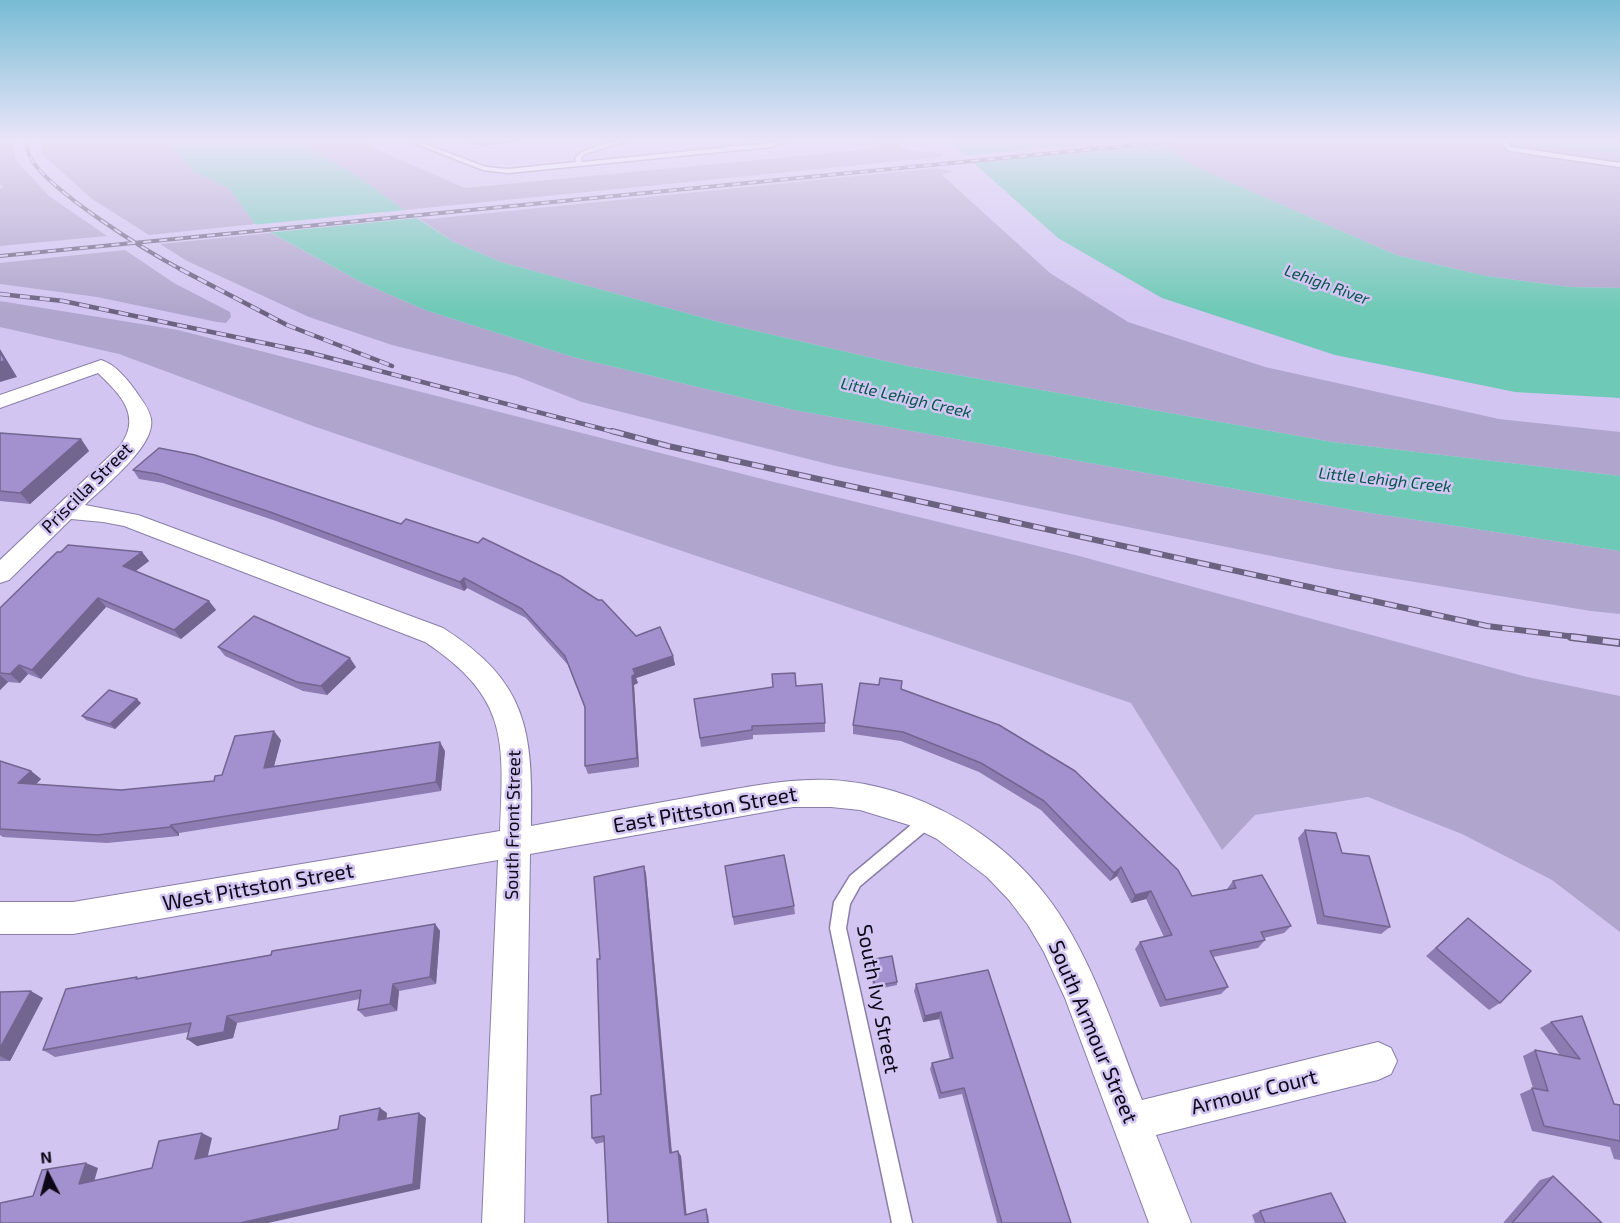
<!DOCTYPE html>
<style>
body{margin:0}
#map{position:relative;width:1620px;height:1223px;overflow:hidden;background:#d2c5f2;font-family:"Exo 2",sans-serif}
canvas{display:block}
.north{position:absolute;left:18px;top:1145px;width:60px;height:60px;-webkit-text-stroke:4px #d2c5f2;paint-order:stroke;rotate:354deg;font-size:16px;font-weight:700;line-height:24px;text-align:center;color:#0d0817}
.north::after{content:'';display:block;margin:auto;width:21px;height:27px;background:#0d0817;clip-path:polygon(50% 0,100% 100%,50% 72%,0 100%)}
</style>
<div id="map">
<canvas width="1620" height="1223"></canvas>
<div class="north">N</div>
</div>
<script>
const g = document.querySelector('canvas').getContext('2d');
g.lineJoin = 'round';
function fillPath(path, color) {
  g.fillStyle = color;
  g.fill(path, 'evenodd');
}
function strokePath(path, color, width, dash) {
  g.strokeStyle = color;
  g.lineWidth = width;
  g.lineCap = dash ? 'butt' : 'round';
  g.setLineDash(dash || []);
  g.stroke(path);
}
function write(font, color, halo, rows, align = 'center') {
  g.font = font + ' "Exo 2",sans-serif';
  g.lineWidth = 5;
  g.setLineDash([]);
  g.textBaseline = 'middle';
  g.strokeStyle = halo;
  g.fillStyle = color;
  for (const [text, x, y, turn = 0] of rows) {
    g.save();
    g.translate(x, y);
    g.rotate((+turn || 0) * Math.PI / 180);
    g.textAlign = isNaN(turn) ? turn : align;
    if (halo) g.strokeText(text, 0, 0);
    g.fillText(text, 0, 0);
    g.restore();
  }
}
const green = new Path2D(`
 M0 141H12L16 160 49 196 107 236 0 246V189L4 186 0 185Z
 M40 141H164L173 148 193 171 229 188 255 224 149 235 92 199 42 154Z
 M297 141H358L465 188 851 151 880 147 876 141H904L901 147 911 151 943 153 941 157 404 210 359 177Z
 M1159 141H1620V288L1569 287 1486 276 1396 255 1196 167Z
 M935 168 953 171 942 175 1050 273 1128 322 1265 367 1499 419 1620 432V476L1332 442 907 366 726 324 501 262 454 242 418 218 429 219Z
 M271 233 363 283 428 311 573 357 794 410 1364 512 1620 551V614L1591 611 1336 569 1093 520 836 466 582 402 516 376 392 345 309 317 187 261 160 244Z
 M125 250 174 283 230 312 231 317 226 323 217 322 97 297 0 284V263Z
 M0 301 178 330 770 481 1079 556 1527 677 1620 696V932L1552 880 1462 834 1368 797 1255 815 1222 850 1131 703 313 426 119 354 0 327Z`);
const water = new Path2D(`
 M164 141H297L359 177 404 210 454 242 501 262 726 324 907 366 1332 442 1620 476V551L1364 512 794 410 573 357 428 311 363 283 255 224 229 188 193 171 173 148Z
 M949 141H1159L1196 167 1396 255 1486 276 1569 287 1620 288V398L1515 392 1335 355 1162 298 1058 238Z`);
const pier = new Path2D(`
 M1113 141H1164L1168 144 970 163 962 156Z
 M404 210 418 218 266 233 252 225Z`);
const canal = new Path2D(`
 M1529 141H1588L1620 143V153L1537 146Z`);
const service = new Path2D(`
 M409 141H417L486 167 508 169 576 162 575 158C585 147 612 140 627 141L585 154 581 158 582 162 788 141 770 147 508 173 483 170Z
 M1500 141H1506L1511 147 1620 163V167L1509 151Z
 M928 814 933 815 935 820 933 825 860 886 850 904 846 928 912 1223H892L830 928 834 902 850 876 923 815Z`);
const minor = new Path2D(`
 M101 360C115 364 127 379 135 390 141 399 149 408 151 419 156 446 103 487 85 505L138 515 443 628C528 682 533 731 531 826 586 816 641 806 696 796 741 788 786 778 831 780 917 785 1001 833 1051 902 1092 958 1116 1035 1142 1100L1378 1042 1391 1048 1397 1061 1391 1074 1378 1080 1156 1135 1191 1223H1149L1065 998 1044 952 1028 925 1009 900 987 877 937 839 909 825 860 810 831 807H793L530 854 524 1223H482L498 860 73 934H0V902H73L500 831C504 739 508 697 425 642L124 526 103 522 71 519 9 580 0 583V560L119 447C143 417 121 395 98 373L0 408V395Z`);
const railFar3 = new Path2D(`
 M26 141C27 146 28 154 31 159 51 192 146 251 182 270
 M0 256 1177 141`);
const railFar2 = new Path2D(`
 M180 269 287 325 392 366
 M0 294 63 301 307 352 618 433`);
const railFar1 = new Path2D(`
 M612 431 668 446 1487 626 1583 638`);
const rail = new Path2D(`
 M1571 637 1620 643`);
const wall = new Path2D(`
 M460 141H519L481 146Z
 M0 433 81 439 89 451 30 504 0 501Z
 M159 448 636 636 673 656 675 665 636 678 638 683 634 685 639 767 588 774 585 766V709L568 665 526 618 467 588 464 591 276 521 163 483 139 479 133 470Z
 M142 552 149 561 136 571 209 601 216 610 181 639 106 607 41 679 28 674 20 683 8 682 0 690V608Z
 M218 647 356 667 327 695 303 691 225 656Z
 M796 686 825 723V732L753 735V739L701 747 694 699Z
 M901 689 1192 896 1227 889 1233 881 1291 926 1284 933 1264 938 1265 940 1258 948 1213 957 1228 987 1221 994 1160 1007 1135 949 1140 942 1164 937 1146 899 1131 903 1117 876 1110 881 1041 810 979 772 901 741 853 734V725Z
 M141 703 115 729 86 720 82 716Z
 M281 740 274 766 445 751 441 791 179 833V836L107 843 3 837 0 835V761L31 771 41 779 36 784 121 790 214 781 222 775Z
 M1305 830 1390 927 1381 934 1317 924 1298 838Z
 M644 866 646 874 672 1152 681 1156 686 1214H708L709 1223H608L604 1142 596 1144 592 1138 601 1094 600 959Z
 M725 866 794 906 795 914 734 925Z
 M1468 918 1500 1003 1489 1010 1426 956Z
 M435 924 440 931 436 984 399 991 397 1011 365 1017 358 1010 360 999 237 1023 233 1038 197 1046 189 1032 55 1057 43 1050 139 979Z
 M869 960 897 982V985L874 990 869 964Z
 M988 970 1071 1223H997L962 1094 939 1099 930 1069 932 1063 950 1059 939 1019 923 1022 914 991 916 984Z
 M0 992 43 998 10 1061H0Z
 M1551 1022 1614 1104 1620 1105V1160L1614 1159 1610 1147 1532 1131 1520 1094 1533 1088 1523 1056 1535 1050 1560 1055 1540 1028Z
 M1553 1176 1602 1223H1503L1540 1180Z
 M1260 1211 1346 1223H1255L1252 1215Z`);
const shadedWall = new Path2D(`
 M480 141H519L481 146Z
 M0 349 17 377 0 382Z
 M81 439 89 451 30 504 20 493Z
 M142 552 149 561 130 575 123 566Z
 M464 578 467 588 464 591 460 582Z
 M98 598 106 607 41 679 32 670Z
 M209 601 216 610 181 639 174 630Z
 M673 656 675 665 636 678 638 683 634 685 639 767 637 758 632 676 633 669Z
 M350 658 356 667 327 695 321 686Z
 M19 665 28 674 20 683 10 674Z
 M0 675 8 682 0 690Z
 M137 699 141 703 115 729 110 724Z
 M274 731 281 740 271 777 264 768Z
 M440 742 445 751 441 791 436 782Z
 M31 771 41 779 28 792 18 783Z
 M171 825 179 833V836L170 827Z
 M644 866 646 874 672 1158 670 1153Z
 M1121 867 1117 876 1110 881 1114 873Z
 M1151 891 1146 899 1131 903 1135 895Z
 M435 924 440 931 436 984 430 977Z
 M393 984 399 991 397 1011 390 1004Z
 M31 991 43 998 10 1061 0 1056V1048Z
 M941 1012 939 1019 923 1022 925 1016Z
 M227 1016 237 1023 233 1038 197 1046 187 1039Z
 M380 1108 387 1113 386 1126 378 1120Z
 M419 1113 426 1118 420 1189 268 1223H240Z
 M202 1133 212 1138 206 1164 195 1159Z
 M678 1151 681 1156 687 1219 685 1215Z
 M86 1163 98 1168 92 1189 79 1184Z`);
const building = new Path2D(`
 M0 352 5 361 0 362Z
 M0 433 81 439 20 493 0 491Z
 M159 448 195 455 401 524 406 519 478 543 483 538 561 576 598 600H602L636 636 660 627 673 656 633 669 635 674 632 676 637 758 585 766V707L565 656 522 609 464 578 460 582 270 512 157 474 133 470Z
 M68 545 142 552 123 566 209 601 174 630 98 598 32 670 19 665 10 674 0 673V608L57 552H61Z
 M254 616 350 658 321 686 297 682 218 647Z
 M795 673 796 686 822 684 825 723 752 726V730L700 738 694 699 773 687 772 674Z
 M880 678 902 681 901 689 999 725 1075 771 1178 870 1192 896 1236 888 1233 881 1262 875 1291 926 1261 932 1265 940 1210 951 1228 987 1166 1000 1140 942 1172 935 1151 891 1135 895 1121 867 1114 873 1044 801 981 763 903 732 853 725 860 683 879 685Z
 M109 690 137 699 110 724 82 716Z
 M274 731 264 768 440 742 436 782 171 825 170 827 97 835 0 829V761L31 771 18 783 121 790 214 781 215 776 222 775 235 736Z
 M1305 830 1336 833 1342 853 1369 856 1390 927 1324 916Z
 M784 855 794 906 733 917 725 866Z
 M644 866 670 1153 678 1151 685 1215 706 1209 708 1223H608L604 1136 592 1138 591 1096 601 1094 597 959H600L594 877Z
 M1468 918 1531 971 1500 1003 1436 948Z
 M435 924 430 977 393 984 390 1004 358 1010 361 990 227 1016 224 1032 187 1039 191 1023 43 1050 66 989 137 977 136 979 271 955 272 951Z
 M892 956 897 982 875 986 869 960Z
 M988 970 1071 1223H1002L964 1088 941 1093 932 1063 953 1058 941 1012 925 1016 916 984Z
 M31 991 0 1048V992Z
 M1582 1016 1614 1104 1620 1105V1141L1544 1126 1532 1088 1548 1091 1535 1050 1580 1059 1551 1022Z
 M380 1108 378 1120 419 1113 413 1184 240 1223H0V1203L33 1196 42 1170 86 1163 79 1184 152 1168 159 1141 202 1133 195 1159 338 1129 340 1116Z
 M1553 1176 1602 1223H1512Z
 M1331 1193 1346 1223H1265L1260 1211Z`);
const farWaternames = [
 ["Lehigh River",1327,285,20],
 ["Little Lehigh Creek",906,398,13],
 ["Little Lehigh Creek",1385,480,6]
];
const streetNames = [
 ["Priscilla Street",87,488,-45],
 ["South Front Street",513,825,-89]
];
const nearStreetnames = [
 ["East Pittston Street",705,810,-10],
 ["West Pittston Street",258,887,-10],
 ["South Ivy Street",878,999,79],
 ["South Armour Street",1093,1032,67],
 ["Armour Court",1254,1092,-14]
];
fillPath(green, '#b0a5cc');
fillPath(water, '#6ec9b6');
fillPath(pier, '#d2c5f2');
fillPath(canal, '#6ec9b6');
strokePath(service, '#8a7ea8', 3);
strokePath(minor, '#8a7ea8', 2);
fillPath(service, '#fff');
fillPath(minor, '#fff');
strokePath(railFar3, '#6b627f', 4);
strokePath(railFar2, '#6b627f', 4.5);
strokePath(railFar1, '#6b627f', 6);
strokePath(rail, '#6b627f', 8);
strokePath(railFar3, '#d2c5f2', 2, [8]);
strokePath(railFar2, '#d2c5f2', 3, [10]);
strokePath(railFar1, '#d2c5f2', 4, [12]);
strokePath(rail, '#d2c5f2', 5, [16]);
fillPath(wall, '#8c7cb1');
fillPath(shadedWall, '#726590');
fillPath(building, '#a390ce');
strokePath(building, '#726590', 1.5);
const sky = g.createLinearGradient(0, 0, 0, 312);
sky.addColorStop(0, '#77bcd4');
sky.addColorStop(0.45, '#ebe5f9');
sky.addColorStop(1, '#ebe5f900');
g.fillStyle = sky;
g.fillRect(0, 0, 1620, 312);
write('italic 16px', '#035549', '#d2c5f2', farWaternames);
write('18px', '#0d0817', '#d2c5f2', streetNames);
write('21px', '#0d0817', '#d2c5f2', nearStreetnames);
</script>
